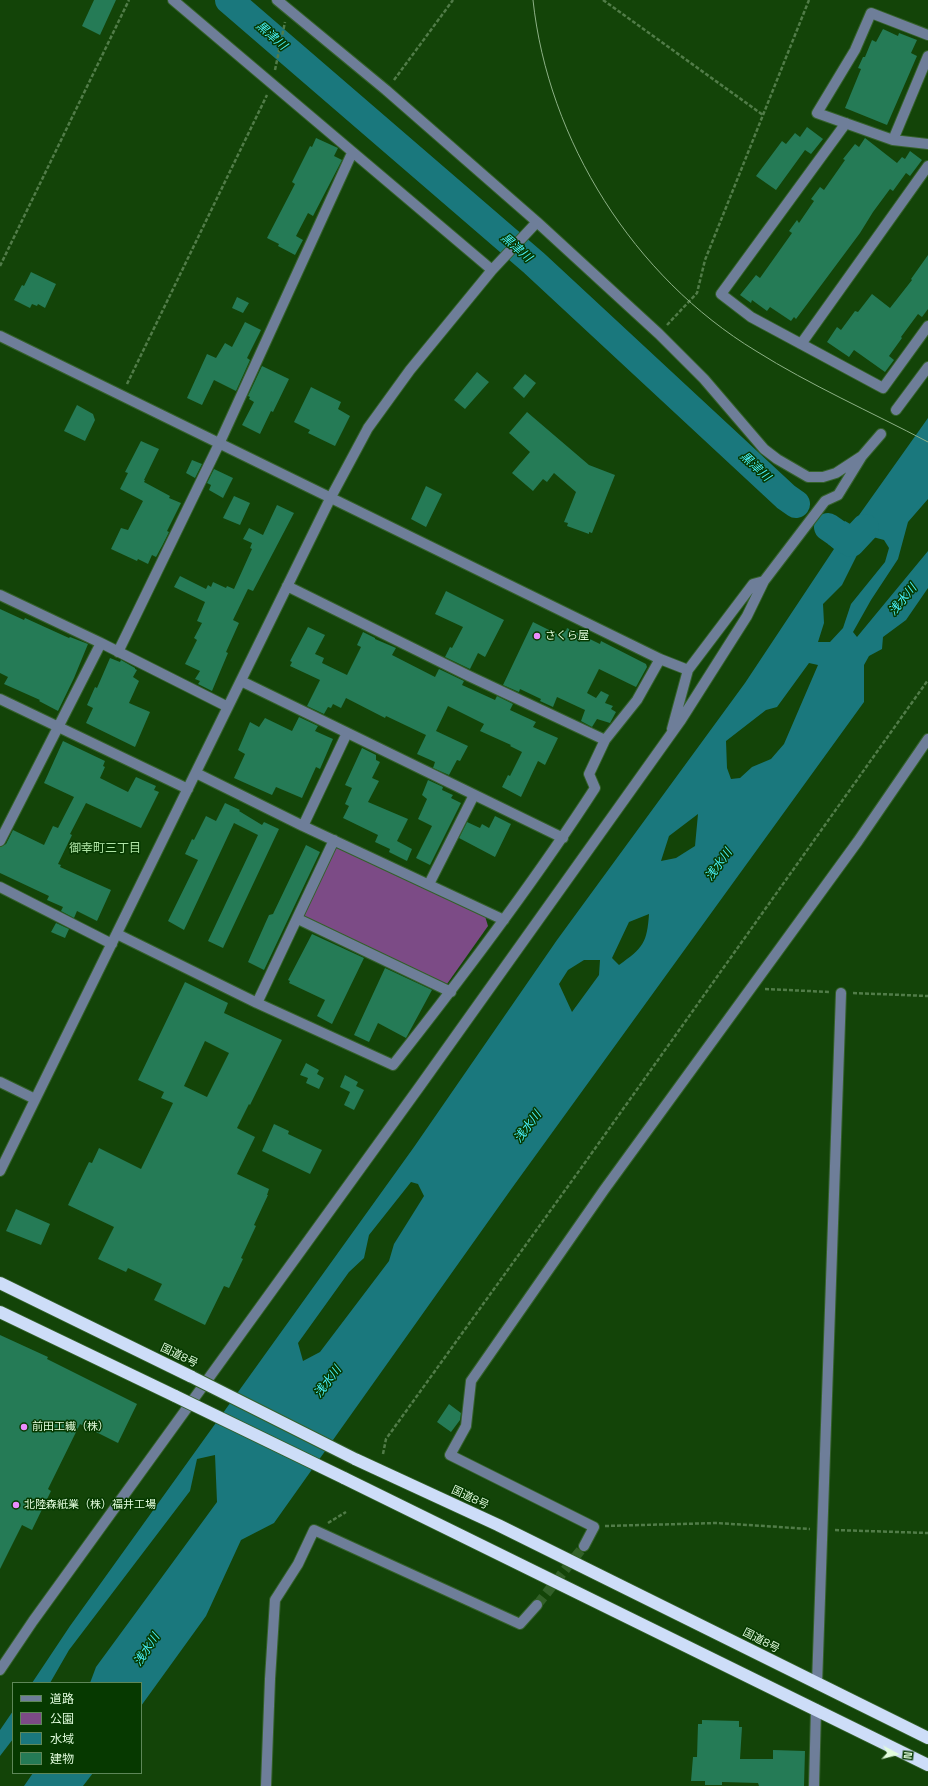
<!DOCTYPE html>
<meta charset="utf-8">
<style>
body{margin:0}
#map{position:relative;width:928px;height:1786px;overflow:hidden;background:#134408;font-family:"Space Grotesk","Noto Sans JP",sans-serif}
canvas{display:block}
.legend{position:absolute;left:12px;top:1682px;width:130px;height:92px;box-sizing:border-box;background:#063900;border:1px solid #5e8758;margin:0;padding:5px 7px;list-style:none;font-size:12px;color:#e1fcdc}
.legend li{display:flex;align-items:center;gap:8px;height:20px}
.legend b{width:20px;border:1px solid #5e8758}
.north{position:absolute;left:876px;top:1734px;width:40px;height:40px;-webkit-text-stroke:3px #063900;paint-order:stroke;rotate:97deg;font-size:11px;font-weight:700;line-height:16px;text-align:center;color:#e1fcdc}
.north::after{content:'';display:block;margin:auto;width:14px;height:18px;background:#e1fcdc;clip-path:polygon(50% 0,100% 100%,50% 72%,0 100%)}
</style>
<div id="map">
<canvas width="928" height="1786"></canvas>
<ul class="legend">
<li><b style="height:5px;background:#6e7e99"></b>道路</li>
<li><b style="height:11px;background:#7c4b86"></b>公園</li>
<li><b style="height:11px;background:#1a787d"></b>水域</li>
<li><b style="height:11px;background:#257b56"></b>建物</li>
</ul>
<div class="north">N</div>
</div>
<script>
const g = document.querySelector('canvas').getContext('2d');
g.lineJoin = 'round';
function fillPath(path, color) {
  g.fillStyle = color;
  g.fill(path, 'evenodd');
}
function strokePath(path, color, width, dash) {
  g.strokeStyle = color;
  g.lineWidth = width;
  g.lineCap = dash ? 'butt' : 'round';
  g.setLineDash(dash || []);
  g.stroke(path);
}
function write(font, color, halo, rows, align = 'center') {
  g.font = font + ' "Space Grotesk","Noto Sans JP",sans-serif';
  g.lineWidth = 3;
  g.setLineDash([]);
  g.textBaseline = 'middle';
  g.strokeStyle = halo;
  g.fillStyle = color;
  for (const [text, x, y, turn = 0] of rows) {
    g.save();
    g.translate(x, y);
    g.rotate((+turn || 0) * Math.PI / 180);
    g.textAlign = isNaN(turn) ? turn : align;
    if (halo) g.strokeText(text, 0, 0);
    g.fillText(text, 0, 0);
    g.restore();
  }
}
const green = new Path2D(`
 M336 846 485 916 488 926 447 984 304 916Z`);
const water = new Path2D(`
 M928 418V499L908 522 898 559 871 600 853 632 857 637 928 551V588L906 620 883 637 882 649 869 656 864 665V702L512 1188 274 1523 241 1540 206 1616 141 1706V1683H90L96 1667 217 1502 215 1455 197 1459 190 1491 69 1650 50 1683H32L70 1626 414 1147 557 940 745 683 834 549 828 544 845 521 852 525ZM873 537 884 540 889 548 885 562 851 604 843 628 830 642H818L824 623 823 604 842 585 864 541ZM809 663 818 665 784 744 771 759 752 767 740 778 731 779 727 768 726 741 766 710 777 707ZM698 814 695 846 676 858 661 861 669 836ZM649 914C647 943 643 948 619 965L612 958 629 922ZM584 960H600L599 975 572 1012 559 984 568 970ZM411 1182 418 1184 424 1196 394 1244 389 1261 320 1352 303 1361 298 1343 349 1272 364 1258 369 1235Z
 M13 1711V1739L0 1756V1730Z
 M33 1773H93L83 1786H24Z`);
const river = new Path2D(`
 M229 0 534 263 786 497 796 504
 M828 527 851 543 865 528`);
const building = new Path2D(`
 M94 0H116L100 35 82 26Z
 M883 29 898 36 899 33 917 40 911 53 917 56 887 125 845 108 861 69 858 68 863 57H865L872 40 876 42Z
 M807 127 823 139 811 154 805 150 776 190 756 176 782 141 786 144 795 133 800 137Z
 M316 138 338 148 334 156 342 160 313 216 308 213 296 236 303 240 295 255 278 246 279 244 267 238 295 184 292 182 310 146 312 147Z
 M865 138 897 163 902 157 905 159 910 151 922 160 910 176 906 173 893 191 890 189 873 212 860 233 796 319 794 317 791 321 770 307 767 311 752 300 751 303 740 295 756 275 760 278 792 233 789 231 797 220 799 223 814 201 811 199 820 187 824 190 845 160 843 159 855 144 859 147Z
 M928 255V309L922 317 918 314 901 337 902 338 889 356 894 360 885 372 854 350 849 357 827 342 837 327 841 330 855 311 858 312 872 294 890 308 912 280 911 279Z
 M31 272 56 284 45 308 38 304 37 306 32 304 30 308 14 300 22 285 24 286Z
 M237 297 249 303 243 313 232 308Z
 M245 322 261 330 247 358 250 360 236 391 214 380 202 405 187 398 207 354 216 358 225 343 232 347Z
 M262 366 289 379 273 412 271 411 260 434 242 425 254 402 249 399 250 397 248 396Z
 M477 372 489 382 465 409 454 400Z
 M525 374 536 383 524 398 513 388Z
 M311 387 341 402 338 409 350 416 335 446 308 433 310 430 294 422Z
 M77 405 93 414 95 420 85 441 64 431Z
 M527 412 589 465 615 475 592 533 589 532V534L567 526 568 523 564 522 576 492 554 473 547 482 543 479 533 491 512 473 530 452 509 433Z
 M141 441 159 449 144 480H145L144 482 170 496 169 498 181 503 167 531 169 532 162 546 156 557 152 555 148 564 138 559 137 561 111 549 121 528 128 530 143 501 120 489 128 473 125 472Z
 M192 460 202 464 195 478 186 473Z
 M214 469 233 478 223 498 209 490 211 485 207 483Z
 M426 486 442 494 426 527 411 519Z
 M234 496 250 503 240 525 223 518Z
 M277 505 294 513 253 591 248 589 233 620 239 623 226 652 228 653 212 691 198 684 200 681 195 679 200 671 185 664 197 640 194 638 202 623 197 621 205 602 174 587 180 576 206 589 208 585 211 587 213 582 226 588 227 586 234 589 252 549 250 548 252 543 243 539 249 528 263 535Z
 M446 591 504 620 485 657 478 653 470 669 445 657 450 647 452 648 463 627 435 614Z
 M0 609 24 620 25 618 69 638 70 637 88 644 74 678 58 711 39 701 40 700 4 684 8 677 0 673Z
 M533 622 559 635 562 630 566 631 567 628 600 644 601 641 646 664 647 667 636 687 599 669 587 693 596 698 601 691 609 695 605 703 613 706 611 709 616 712 610 723 597 719 592 727 581 721 585 710 557 697 553 707 540 701 541 699 520 689 519 692 503 685Z
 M308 627 325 635 315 654 324 658 322 663 347 675 361 647 357 645 363 632 375 638V639L396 648 392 655 435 677 439 669 464 681 462 685 495 700 497 696 513 704 510 710 536 722 533 727 558 738 545 765 538 761 521 797 502 787 508 775 510 776 522 752 510 746 511 745 480 731 484 724 448 706 436 731 468 746 460 761 457 760 449 775 433 768 435 762 417 754 426 735 386 716 385 718 346 698 341 708 333 704 331 708 328 707 324 714 307 706 320 680 290 666 292 662 290 661Z
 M110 658 120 662 121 660 135 668V669L137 670 133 677 139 681 129 703 150 712 135 747 86 723 93 708 87 705 95 687 97 688Z
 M299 717 318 726 315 731 333 739 320 769 316 767 302 798 276 787 272 795 234 778 245 754 238 750 250 722 259 727 265 718 292 731Z
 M63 741 105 761 103 766 105 767 100 778 128 792 136 777 156 786 154 790 159 792 141 828 86 803 70 834 72 835 58 864 61 865 60 867 111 890 97 921 77 911 74 918 61 911 63 907 47 900 49 896 0 873V847L6 844 13 830 44 845 53 826 58 828 74 797 44 783Z
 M362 748 376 755V760L380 762 372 778 379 781 368 802 408 819 397 841 412 849 407 861 389 852 390 849 375 842 378 835 343 818 349 806 345 804 352 788 345 785Z
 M428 780 443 787 442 790 453 795 451 798 461 803 430 865 416 858 432 826 418 819 427 799 422 795Z
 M225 803 240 810 239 811 262 825 264 822 279 829 223 948 208 941 258 835 234 823 184 930 168 921 198 860 185 854 192 839 194 840 206 816 216 821Z
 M495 816 511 824 495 857 459 838 467 822 480 828 482 824 489 828Z
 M306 845 320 852 264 970 248 962 269 915 273 914Z
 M56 923 69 929 65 938 51 932Z
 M312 934 364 958 332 1024 317 1016 325 1000 289 983 290 981 288 980Z
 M385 968 432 990 406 1038 378 1023 369 1042 354 1035Z
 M185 982 228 1003 224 1013 282 1040 250 1105 249 1104 237 1128 255 1137 237 1174 269 1189 267 1195H268L254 1225 256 1226 241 1258 243 1259 229 1288 224 1286 205 1325 154 1300 162 1284 128 1268 126 1272 98 1259 114 1227 68 1205 89 1162 92 1163 99 1148 141 1169 173 1103 161 1098 164 1092 138 1080ZM205 1041 229 1053 207 1097 184 1086Z
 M306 1063 319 1070 317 1074 324 1078 319 1089 306 1083 308 1078 300 1075Z
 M345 1075 358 1082 356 1086 364 1090 354 1110 344 1105 350 1092 340 1087Z
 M274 1124 289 1131 288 1134 322 1150 310 1174 262 1151Z
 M16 1209 50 1224 41 1245 6 1231Z
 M0 1335 48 1357 47 1359 137 1404 118 1443 80 1424 48 1489 51 1491 32 1530 22 1525 0 1569Z
 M449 1404 461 1413 460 1420 451 1432 437 1422Z
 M702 1720 739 1721V1727H742L740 1759H773V1750L805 1751 804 1786H759L758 1783 722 1782V1785H705V1781H691L693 1757H697L698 1724H702Z`);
const minorTunnel = new Path2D(`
 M537 1605 584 1546`);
const path = new Path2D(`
 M603 0 763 115
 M275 70 285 22
 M394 80 453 0
 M0 266 129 0
 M667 325 697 293 705 260 809 0
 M127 384 267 95
 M765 989 830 992
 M853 993 928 996
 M383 1454 386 1439 584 1164 928 680
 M328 1523 346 1512
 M605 1526 717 1523 810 1529
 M835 1530 928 1533`);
const minor = new Path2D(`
 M173 0 492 270
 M277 0 386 90 537 222 659 334 704 379 764 449 777 459 808 477H823L836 473 862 456 881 434
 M928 35 871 13 855 50 817 113 893 140 928 56
 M846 123 721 294 751 317 883 388 928 326
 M893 140 928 144
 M0 336 660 659 688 670
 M801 344 928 166
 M896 410 928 367
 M287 586 469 676 605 740
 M0 595 101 643 228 707
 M118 652 219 444 352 153
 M241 681 563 838
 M0 699 188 789
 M672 729 688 670 753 584 764 581
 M196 773 303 826 504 920
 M303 826 347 733
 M0 841 101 643
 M429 884 474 795
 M0 887 112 944
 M298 919 451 992
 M117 934 257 1003 393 1065C464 975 533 884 595 788L589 774 605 740 637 700 660 659
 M257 1003 334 840
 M0 1082 35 1099
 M0 1171 331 497 368 428 410 370 492 270 537 222
 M584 1546 594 1527 450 1455 466 1426 471 1381 604 1190 858 841 928 739
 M0 1670 33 1621 420 1086 681 720 747 616 764 581 825 501 838 495 862 456
 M817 1684 841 993
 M266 1786 270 1679 275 1600 298 1564 314 1530 520 1624 537 1605
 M814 1786 816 1709`);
const highway = new Path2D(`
 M0 1283 192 1377
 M0 1312 175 1396
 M355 1459 498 1525 928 1738
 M344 1478 928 1765`);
const tram = new Path2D(`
 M533 0C548 141 634 277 756 351 810 385 871 412 928 442`);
const highwayBridge = new Path2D(`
 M192 1377 355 1459
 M175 1396 344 1478`);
const markers = [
 [537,636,4,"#ea8dfd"],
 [24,1427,4,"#ea8dfd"],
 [16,1505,4,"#ea8dfd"]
];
const poiNames = [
 ["さくら屋",545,636],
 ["前田工繊（株）",32,1427],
 ["北陸森紙業（株）福井工場",24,1505]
];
const streetNames = [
 ["国道8号",179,1356,26],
 ["国道8号",470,1498,25],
 ["国道8号",761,1641,27]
];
const waterNames = [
 ["黒津川",271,36,41],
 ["黒津川",516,248,41],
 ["黒津川",755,467,43],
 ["浅水川",903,600,-50],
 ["浅水川",719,865,-54],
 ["浅水川",528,1127,-53],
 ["浅水川",328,1382,-53],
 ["浅水川",147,1650,-56]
];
const neighbourhoodNames = [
 ["御幸町三丁目",105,849]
];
fillPath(green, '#7c4b86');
fillPath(water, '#1a787d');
strokePath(river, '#1a787d', 28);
fillPath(building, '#257b56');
strokePath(minorTunnel, '#326028', 10, [10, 5]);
strokePath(minor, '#34612a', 12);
strokePath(highway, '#34612a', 14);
strokePath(path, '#517c48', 2.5, [4, 2]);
strokePath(minor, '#6e7e99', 10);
strokePath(highway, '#cdddf8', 12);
strokePath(tram, '#8db186', 1);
strokePath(highwayBridge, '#34612a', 14, []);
strokePath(highwayBridge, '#cdddf8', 12);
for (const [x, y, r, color] of markers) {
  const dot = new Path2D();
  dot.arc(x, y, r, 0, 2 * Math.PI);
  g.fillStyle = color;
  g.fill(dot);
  strokePath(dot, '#063900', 1.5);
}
write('11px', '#e1fcdc', '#063900', poiNames, 'left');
write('11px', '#e1fcdc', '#063900', streetNames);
write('italic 12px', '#48f1fa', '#063900', waterNames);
write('12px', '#b0e5a6', '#063900', neighbourhoodNames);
</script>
